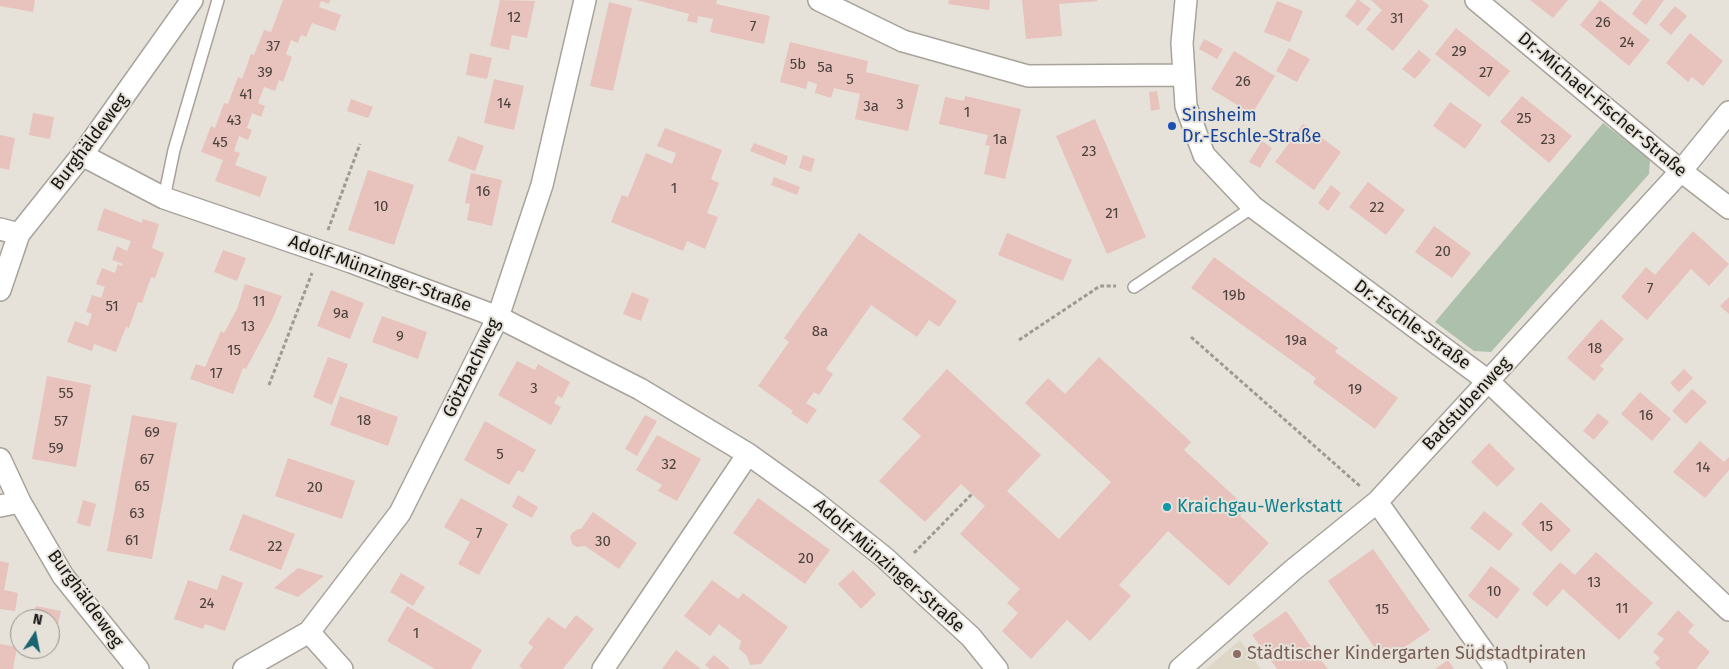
<!DOCTYPE html>
<meta charset="utf-8">
<style>
body{margin:0}
#map{position:relative;width:1729px;height:669px;overflow:hidden;background:#e6e2da;font-family:"Fira Sans",sans-serif}
canvas{display:block}
.north{position:absolute;left:10px;top:609px;width:50px;height:50px;box-sizing:border-box;background:#e6e2da;border:1px solid #93908a;border-radius:50%;rotate:11deg;font-size:14px;font-weight:700;line-height:20px;text-align:center;color:#161512}
.north::after{content:'';display:block;margin:auto;width:18px;height:22px;background:#196470;clip-path:polygon(50% 0,100% 100%,50% 72%,0 100%)}
</style>
<div id="map">
<canvas width="1729" height="669"></canvas>
<div class="north">N</div>
</div>
<script>
const g = document.querySelector('canvas').getContext('2d');
g.lineJoin = 'round';
function fillPath(path, color) {
  g.fillStyle = color;
  g.fill(path, 'evenodd');
}
function strokePath(path, color, width, dash) {
  g.strokeStyle = color;
  g.lineWidth = width;
  g.lineCap = dash ? 'butt' : 'round';
  g.setLineDash(dash || []);
  g.stroke(path);
}
function write(font, color, halo, rows, align = 'center') {
  g.font = font + ' "Fira Sans",sans-serif';
  g.lineWidth = 4;
  g.setLineDash([]);
  g.textBaseline = 'middle';
  g.strokeStyle = halo;
  g.fillStyle = color;
  for (const [text, x, y, turn = 0] of rows) {
    g.save();
    g.translate(x, y);
    g.rotate((+turn || 0) * Math.PI / 180);
    g.textAlign = isNaN(turn) ? turn : align;
    if (halo) g.strokeText(text, 0, 0);
    g.fillText(text, 0, 0);
    g.restore();
  }
}
const built = new Path2D(`
 M1240 640 1261 669H1206Z`);
const green = new Path2D(`
 M1603 123 1650 159 1649 174 1491 352 1474 351 1435 322Z`);
const building = new Path2D(`
 M0 0H35L33 12 0 6Z
 M283 0H330L329 4 321 1 319 7 341 15 335 31 312 23 306 37 301 35 298 43 291 40 286 54 292 57 283 82 279 80 275 91 264 87 258 103 265 106 261 117 252 113 247 128 252 130 248 140 239 136 234 151 240 153 235 165 267 177 260 197 215 181 223 160 201 152 211 126 215 128 224 103 228 104 238 77 242 79 251 54 254 55 264 30 271 32Z
 M500 0 535 1 527 38 512 35 509 50 490 46Z
 M637 0H717L716 4 770 16 764 44 710 32 713 19 698 16 697 23 687 21 689 14Z
 M949 0H990L989 10 948 4Z
 M1022 0H1097V1L1059 4 1062 36 1026 39Z
 M1357 0H1359L1371 9 1358 26 1345 16Z
 M1371 0H1422L1429 6 1393 51 1366 29 1382 10Z
 M1530 0H1568L1553 18Z
 M1600 0 1650 40 1629 66 1580 25Z
 M1642 0H1664L1646 25 1632 14Z
 M1277 1 1303 11 1290 42 1264 32Z
 M609 2 632 8 613 91 590 86Z
 M1675 6 1687 16 1671 35 1659 25Z
 M1456 28 1510 71 1489 97 1435 54Z
 M1690 33 1723 61 1703 86 1692 77 1688 82 1666 63Z
 M1204 39 1223 49 1217 59 1199 49Z
 M790 42 868 61 866 72 919 85 908 131 855 119 860 94 834 88 831 98 815 93 817 84 808 81 806 89 780 82Z
 M1289 48 1310 59 1297 82 1276 71Z
 M1419 50 1431 60 1415 79 1402 69Z
 M1234 51 1275 76 1252 114 1211 89Z
 M470 53 492 58 487 79 466 75Z
 M494 79 524 86 514 130 484 123Z
 M1157 91 1160 109 1151 111 1149 92Z
 M965 96 1021 109 1005 179 984 174 990 146 985 145 988 135 939 124 945 97 964 101Z
 M1522 96 1572 136 1549 163 1500 122Z
 M351 99 373 107 368 118 347 111Z
 M1450 102 1482 125 1465 149 1433 126Z
 M33 113 54 117 50 139 29 135Z
 M1095 119 1146 237 1107 254 1056 136Z
 M1303 124 1341 152 1314 190 1275 162Z
 M665 128 722 150 711 179 719 183 707 213 718 217 705 249 687 241 683 251 611 222 622 195 628 197 646 153 672 164 676 153 657 146Z
 M0 135 15 138 9 170 0 168Z
 M458 136 484 146 475 171 448 161Z
 M1262 141 1272 148 1260 168 1249 162Z
 M754 143 788 156 785 165 750 151Z
 M803 155 815 159 811 172 799 168Z
 M368 170 414 185 394 245 348 230Z
 M471 173 502 180 492 226 467 220 470 204 465 203Z
 M774 177 800 187 797 195 771 185Z
 M1368 182 1405 210 1386 235 1349 207Z
 M1331 185 1341 193 1328 211 1318 203Z
 M104 208 142 223 143 219 159 224 152 248 164 253 155 278 151 277 142 303 138 302 129 328 126 327 116 352 94 344 92 351 67 342 75 321 88 326 92 314 86 312 92 295 101 298 105 287 96 284 102 268 115 273 118 264 122 266 123 264 112 260 117 246 127 251 131 241 97 230Z
 M1434 226 1471 253 1452 278 1415 252Z
 M1693 231 1729 264 1709 286 1691 269 1647 320 1621 297 1646 267 1655 275Z
 M859 233 957 301 939 327 929 320 917 337 871 305 826 369 833 374 819 395 814 392 806 403 817 410 807 424 791 413 793 411 758 386 789 342 784 338Z
 M1007 233 1072 260 1063 281 998 255Z
 M223 250 246 258 237 281 214 272Z
 M1214 257 1338 348 1335 352 1398 398 1375 429 1313 383 1316 378 1191 288Z
 M245 284 282 296 272 320 246 369 243 368 233 394 190 379 196 364 205 367 221 331 224 333 237 309Z
 M331 290 364 303 350 339 317 326Z
 M632 292 649 299 641 321 623 314Z
 M1729 297V314L1720 306Z
 M382 316 427 332 418 359 372 342Z
 M1601 319 1624 339 1600 366 1604 369 1594 381 1567 358Z
 M328 357 348 364 332 405 313 397Z
 M1099 357 1191 442 1184 450 1247 508 1240 516 1269 543 1229 586 1168 531 1119 585 1131 596 1090 641 1067 620 1031 659 1002 631 1018 613 1007 603 1020 589 960 534 985 506 961 484 925 522 879 481 921 436 902 419 947 369 1041 455 1007 491 1059 539 1111 482 1025 403 1048 378 1065 394Z
 M517 361 535 370 538 364 570 382 562 398 558 396 554 403 561 407 551 425 498 395Z
 M1684 369 1693 378 1679 392 1670 383Z
 M47 376 91 385 76 467 32 459Z
 M1692 389 1707 402 1686 424 1672 411Z
 M1640 392 1671 419 1652 441 1621 414Z
 M340 396 398 417 388 446 330 425Z
 M1598 413 1609 422 1594 440 1583 431Z
 M132 415 177 423 152 559 107 551Z
 M645 415 657 421 637 456 625 449Z
 M485 421 536 450 523 473 518 470 509 485 464 460Z
 M657 435 701 459 677 501 658 491 662 485 636 470Z
 M1700 441 1724 462 1729 457V470L1705 498 1673 472Z
 M1489 443 1515 469 1497 487 1471 462Z
 M288 458 355 481 342 519 275 496Z
 M518 495 538 507 532 518 512 507Z
 M1300 496 1309 507 1300 514 1291 504Z
 M461 498 508 524 479 575 458 564 470 542 444 527Z
 M758 498 830 550 805 584 733 533Z
 M83 500 96 504 90 527 77 523Z
 M1541 502 1571 530 1551 552 1521 524Z
 M1484 511 1513 534 1499 551 1470 528Z
 M593 512 637 543 619 569 585 546 577 547 572 544 570 537 572 533 578 529H581Z
 M243 514 295 534 281 570 229 550Z
 M1373 549 1430 630 1384 661 1328 581Z
 M1596 552 1653 603 1619 640 1563 589 1547 607 1532 594 1560 562 1575 575Z
 M0 561 9 563 4 590 18 593 15 611 0 609Z
 M1491 566 1520 589 1497 619 1468 596Z
 M298 568 324 576 298 597 274 588Z
 M853 570 876 594 861 609 838 584Z
 M401 573 425 587 413 606 390 592Z
 M222 575 243 583 225 631 205 624 203 629 174 619 188 580 217 590Z
 M712 580 738 599 743 593 788 627 761 664 750 665 747 656 739 649 741 641 719 624 710 636 684 616Z
 M36 606 61 611 58 624 50 623V619H34Z
 M407 606 482 650 471 669H435L387 641Z
 M1678 610 1694 625 1688 632 1710 652 1696 669H1661L1655 663 1660 658 1653 652 1664 639 1657 634Z
 M1286 611 1315 652 1328 669H1277L1252 635Z
 M576 615 594 629 563 669H523L519 666 533 647 528 643 548 617 565 629Z
 M0 644 17 647 13 669H0Z
 M676 650 701 669H662Z
 M714 655 730 669H710L705 665Z
 M1448 660 1454 669H1435Z`);
const path = new Path2D(`
 M328 230 360 144
 M1191 337 1361 487
 M1019 340 1100 286H1116
 M269 385 312 273
 M914 553 972 494`);
const service = new Path2D(`
 M164 198 174 150 218 0
 M1134 287 1253 207`);
const minor = new Path2D(`
 M819 0 903 41 1028 76 1184 75
 M1186 0 1182 43 1186 106 1204 155 1253 207 1488 381 1729 610
 M1476 0 1681 171 1729 208
 M82 155 164 198 351 262 498 317 640 389 748 454 815 502 885 558 971 637 997 669
 M0 229 19 234
 M0 290 19 234 82 155 192 0
 M0 459 20 502 63 576 138 669
 M1377 502 1496 669
 M0 506 20 502
 M309 632 342 669
 M244 669 309 632 400 513 498 317 542 185 585 0
 M603 669 748 454
 M1180 669 1293 570 1377 502 1681 171 1729 112`);
const markers = [
 [1172,126,5,"#1a4fb4"],
 [1167,507,5,"#0f9aa8"],
 [1237,654,5,"#8d6e63"]
];
const numberNames = [
 ["12",514,18],
 ["31",1397,19],
 ["26",1603,23],
 ["7",753,27],
 ["24",1627,43],
 ["37",273,47],
 ["29",1459,52],
 ["5b",798,65],
 ["5a",825,68],
 ["39",265,73],
 ["27",1486,73],
 ["5",850,80],
 ["26",1243,82],
 ["41",246,95],
 ["14",504,104],
 ["3",900,105],
 ["3a",871,107],
 ["1",967,113],
 ["25",1524,119],
 ["43",234,121],
 ["1a",1000,140],
 ["23",1548,140],
 ["45",220,143],
 ["23",1089,152],
 ["1",674,189],
 ["16",483,192],
 ["10",381,207],
 ["22",1377,208],
 ["21",1112,214],
 ["20",1443,252],
 ["7",1650,289],
 ["19b",1234,296],
 ["11",259,302],
 ["51",112,307],
 ["9a",341,314],
 ["13",248,327],
 ["8a",820,332],
 ["9",400,337],
 ["19a",1296,341],
 ["18",1595,349],
 ["15",234,351],
 ["17",216,374],
 ["3",534,389],
 ["19",1355,390],
 ["55",66,394],
 ["16",1646,416],
 ["18",364,421],
 ["57",61,422],
 ["69",152,433],
 ["59",56,449],
 ["5",500,455],
 ["67",147,460],
 ["32",669,465],
 ["14",1703,468],
 ["65",142,487],
 ["20",315,488],
 ["63",137,514],
 ["15",1546,527],
 ["7",479,534],
 ["61",132,541],
 ["30",603,542],
 ["22",275,547],
 ["20",806,559],
 ["13",1594,583],
 ["10",1494,592],
 ["24",207,604],
 ["11",1622,609],
 ["15",1382,610],
 ["1",416,634]
];
const streetNames = [
 ["Dr.-Michael-Fischer-Straße",1602,105,40],
 ["Burghäldeweg",90,142,-53],
 ["Adolf-Münzinger-Straße",380,274,20],
 ["Dr.-Eschle-Straße",1412,325,36],
 ["Götzbachweg",472,368,-64],
 ["Badstubenweg",1467,404,-47],
 ["Adolf-Münzinger-Straße",889,566,41],
 ["Burghäldeweg",85,599,54]
];
const transitNames = [
 ["Sinsheim",1182,116],
 ["Dr.-Eschle-Straße",1182,137]
];
const cultureNames = [
 ["Kraichgau-Werkstatt",1177,507]
];
const educationNames = [
 ["Städtischer Kindergarten Südstadtpiraten",1247,654]
];
fillPath(built, '#ded6c7');
fillPath(green, '#adc0ab');
fillPath(building, '#e8c2bc');
strokePath(service, '#a7a39b', 14);
strokePath(minor, '#a7a39b', 24);
strokePath(path, '#9d9a94', 3, [4, 2.5]);
strokePath(service, '#fff', 11);
strokePath(minor, '#fff', 21);
for (const [x, y, r, color] of markers) {
  const dot = new Path2D();
  dot.arc(x, y, r, 0, 2 * Math.PI);
  g.fillStyle = color;
  g.fill(dot);
  strokePath(dot, '#e6e2da', 2);
}
write('15px', '#4a403c', null, numberNames);
write('18px', '#161512', '#e6e2da', streetNames);
write('18px', '#164399', '#e6e2da', transitNames, 'left');
write('18px', '#0d838f', '#e6e2da', cultureNames, 'left');
write('18px', '#785e54', '#e6e2da', educationNames, 'left');
</script>
